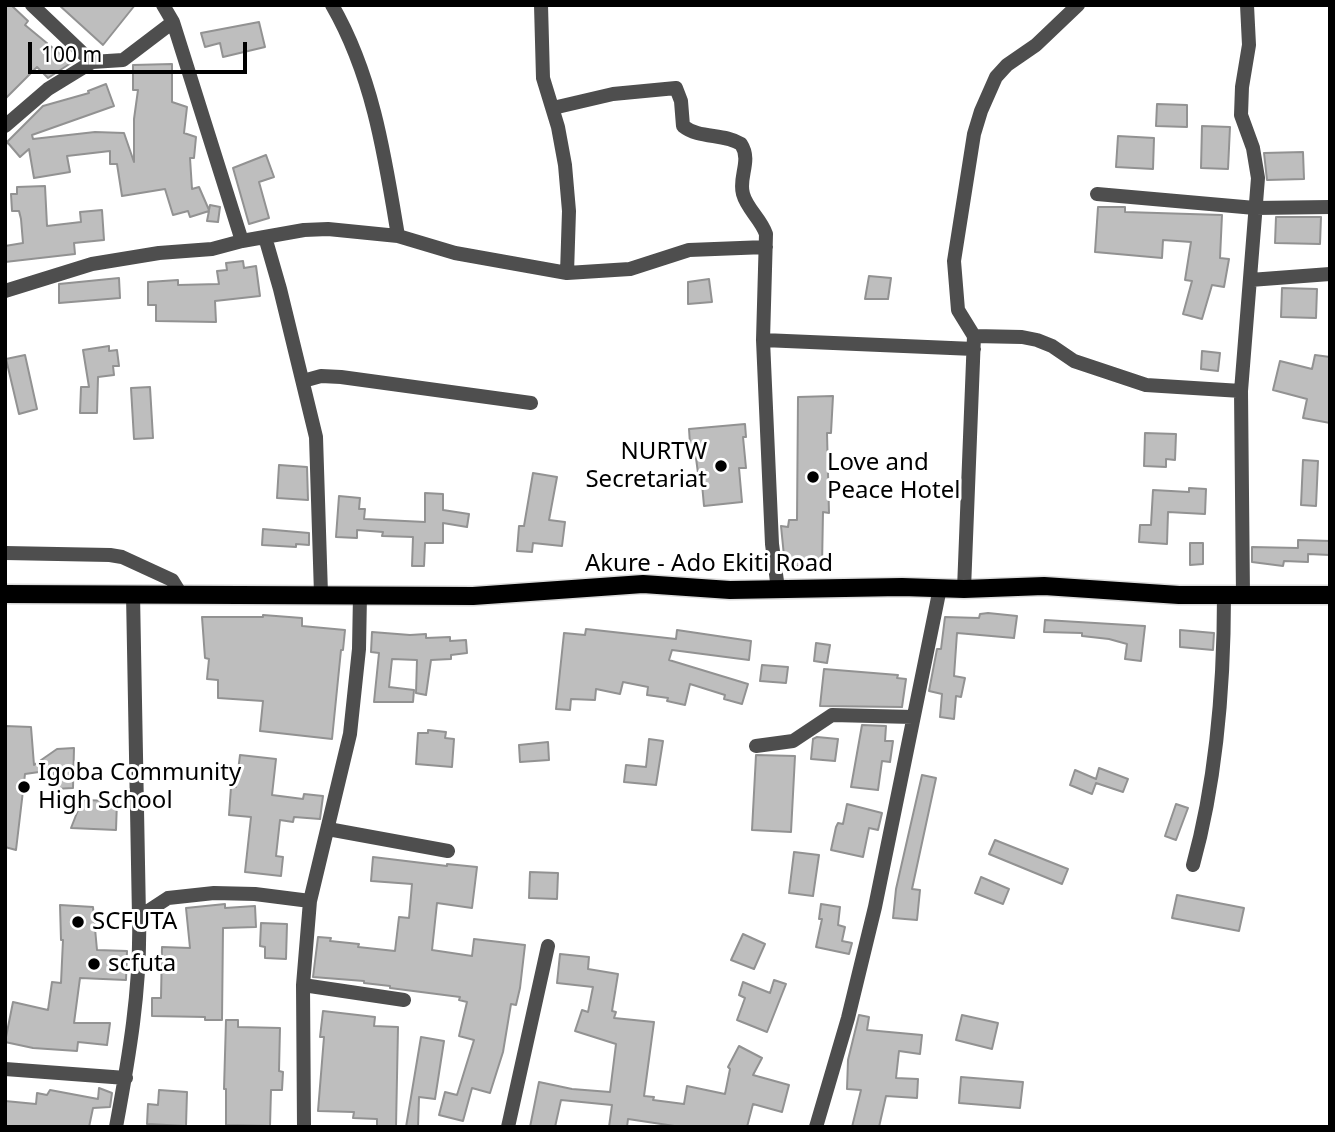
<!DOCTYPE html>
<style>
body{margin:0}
#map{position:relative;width:1335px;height:1132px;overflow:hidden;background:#fff;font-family:"Noto Sans",sans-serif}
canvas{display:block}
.frame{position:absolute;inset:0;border:7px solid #000;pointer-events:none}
.scale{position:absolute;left:28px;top:42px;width:219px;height:32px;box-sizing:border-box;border:4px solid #000;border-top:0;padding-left:9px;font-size:21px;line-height:24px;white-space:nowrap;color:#000;-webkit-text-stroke:5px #fff;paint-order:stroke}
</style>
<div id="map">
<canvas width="1335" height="1132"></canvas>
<div class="frame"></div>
<div class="scale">100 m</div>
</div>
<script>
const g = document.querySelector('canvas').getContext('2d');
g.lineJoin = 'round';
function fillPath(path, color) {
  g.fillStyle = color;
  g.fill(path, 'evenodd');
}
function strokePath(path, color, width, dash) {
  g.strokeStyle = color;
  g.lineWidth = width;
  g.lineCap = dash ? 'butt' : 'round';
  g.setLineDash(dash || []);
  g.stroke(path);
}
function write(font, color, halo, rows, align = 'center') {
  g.font = font + ' "Noto Sans",sans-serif';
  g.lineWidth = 6;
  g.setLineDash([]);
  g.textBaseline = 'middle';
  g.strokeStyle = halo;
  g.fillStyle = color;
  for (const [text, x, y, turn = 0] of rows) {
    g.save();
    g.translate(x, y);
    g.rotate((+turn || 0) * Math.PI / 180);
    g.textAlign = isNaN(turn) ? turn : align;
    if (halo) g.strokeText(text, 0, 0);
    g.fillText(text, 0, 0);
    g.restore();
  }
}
const building = new Path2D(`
 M5 5H11L28 21 25 25 71 63 48 78 37 67 5 99Z
 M59 5H135L103 45Z
 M259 22 265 47 223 57 220 43 205 47 201 33Z
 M172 64V102L187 107 184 133 196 137 194 158H190L192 189 199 187 209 210 210 205 220 207 218 222 207 221 209 211 190 217 188 211 173 215 165 189 122 196 117 164H110V151L67 156 70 172 34 178 29 149 20 157 8 143 5 144 43 106 89 93 88 91 106 84 114 106 32 135 33 139 95 132 124 133 134 162V119L138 90H133V65Z
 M1157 104 1187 105V127L1156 126Z
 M1202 126 1230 127 1228 169 1201 168Z
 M1118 136 1154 138 1153 169 1116 167Z
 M1303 152 1304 179 1267 180 1264 153Z
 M266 155 274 177 259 182 269 218 249 224 233 168Z
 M45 186 47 226 81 222 80 212 102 210 104 240 74 243 75 254 5 262V246L23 243 21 219 19 211H12L11 194H17V187Z
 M1098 207H1125V212L1222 215 1220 258 1229 259 1224 287 1212 285 1202 319 1183 314 1192 281 1185 280 1191 242 1163 240 1162 258 1095 252Z
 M1276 217H1321L1320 244 1275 243Z
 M243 261 244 268 256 266 260 296 215 301 216 322 156 321V305H148V282L178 280V285L219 284 217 271 227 270 226 263Z
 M869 276 891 278 888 299H865Z
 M119 278 120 298 59 303V284Z
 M709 279 712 302 688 304V282Z
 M1282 288 1317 289 1316 318 1281 317Z
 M109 346V351L117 350 119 366H113L114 375 98 377 97 413H80L81 387H89L83 350Z
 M1202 351 1220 353 1218 371 1201 369Z
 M25 355 37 409 19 414 6 359Z
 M1315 355 1330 357V423L1303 418 1307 399 1273 390 1280 361 1312 369Z
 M150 387 153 438 134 439 131 388Z
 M833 396 831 433H827L829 513 823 512 822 566H785L781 526 788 527 789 520H797L798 397Z
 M745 424 746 437H743L746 468H739L742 502 704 506 701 473H698L694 443 690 444 689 429Z
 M1145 433 1176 434 1175 460 1166 459V467L1144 466Z
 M1303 460 1318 461 1316 506 1301 505Z
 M279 465 307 467 308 500 277 498Z
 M533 473 557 477 549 520 565 522 562 546 533 543 532 552 517 551 519 526H524Z
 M1189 488 1206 489 1205 514 1168 512 1167 544 1139 542 1140 525H1151L1153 490 1189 492Z
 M425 493 443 494V510L469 514 467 527 443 523V543H425L424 566H412L413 537 382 536 383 532 357 530V538L336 537 339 496 360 498 359 509H365L364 519 425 522Z
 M263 529 309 533V545L296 544V547L262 545Z
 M1298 540 1330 541V555L1308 554V562L1284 561 1283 566 1252 562V547L1298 548Z
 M1190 543H1203V564L1190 565Z
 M988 613 1017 616 1014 638 957 633 954 676 965 678 961 697 956 696 954 719 940 717 942 694 929 691 937 649H941L945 617 979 618 980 614Z
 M263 615 302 618V626L345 630 343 650H341L332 739 260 731 263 701 218 698V680L207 679 209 659 205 658 202 617H263Z
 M1045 620 1145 626 1141 661 1125 659 1127 644 1109 639 1082 636V633L1044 632Z
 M586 629 676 639 677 630 751 641 749 660 672 650 669 660 748 684 742 704 724 699 725 695 690 684 685 705 667 701 668 698 647 695 648 687 623 682 620 694 596 689 595 700 571 699 570 710 556 709 564 633 585 635Z
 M1180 630 1214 633 1213 650 1180 647Z
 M372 632 410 635 426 634V638L450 637V641L466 640 467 653 451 655V659L431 660 426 695 416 693 417 660 392 659 389 687 414 690 413 702H374L379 653 371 652Z
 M816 643 830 645 827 663 814 661Z
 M762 665 788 667 786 683 760 681Z
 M824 669 898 675 897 678 906 679 902 707 820 706Z
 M862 725 886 726 885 741H893L890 762 882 761 878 790 851 787Z
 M5 726 31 727 34 765 57 749 74 748 73 788 55 789 53 770 25 774 16 850 5 847Z
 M428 730 446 732 445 738 454 739 452 767 416 764 418 733H428Z
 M817 737 838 739 835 761 811 759 813 739Z
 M649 739 663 741 656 785 624 782 626 765 646 767Z
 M548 742 549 760 520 762 519 745Z
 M240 755 276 759 272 795 303 799 304 794 323 796 320 819 294 817 293 822 280 820 276 856 283 857 281 876 245 872 251 817 229 815 231 787H236Z
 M756 755 795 756 791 832 752 830Z
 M1099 768 1128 779 1123 792 1096 783 1092 794 1070 785 1075 770 1096 779Z
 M922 775 936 778 912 889 920 890 917 920 893 918 896 889Z
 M82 800 117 801 116 830 71 828Z
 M847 804 882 813 878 830 869 828 863 857 831 850 836 827 838 823 843 824Z
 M1176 804 1188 808 1176 840 1165 836Z
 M995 840 1068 869 1062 884 989 854Z
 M794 852 819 855 813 896 789 893Z
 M373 857 447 866V864L477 867 472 908 437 903 432 950 472 956 474 939 525 945 520 988 516 1005 511 1004 503 1052 490 1093 472 1088 463 1121 439 1115 445 1092 457 1095 474 1040 459 1036 467 1002 459 1000 460 997 390 988V986L364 983V981L313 977 318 937 331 938 330 941 359 944 358 947 395 951 399 917 409 918 412 884 371 881Z
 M530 872 558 873 557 899 529 898Z
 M981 877 1009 889 1003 904 975 893Z
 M1177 895 1244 908 1239 931 1172 918Z
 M225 904V908L255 906 256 927 223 928 222 1020H205V1017L152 1016V998H161L162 947 190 948 186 908Z
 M821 904 840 907 838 925 845 927 842 941 852 943 849 954 816 947 822 919H819Z
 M60 905 93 907 97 950 127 951 126 980 80 978 74 1023H110L107 1045 78 1042 77 1051 33 1048 5 1042 13 1002 48 1010 52 982 61 983 63 940H61Z
 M261 923 287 924 286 959 265 958V947L260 946Z
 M743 934 765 944 754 969 731 960Z
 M560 954 589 957 588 969 618 974 612 1011 616 1012 614 1018 654 1022 644 1096 654 1097 653 1100 684 1104 687 1086 725 1094 730 1069 728 1067 739 1046 762 1058 753 1075 789 1085 782 1112 753 1104 747 1127H681L628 1119 627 1127H609L612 1105 561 1100 555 1127H530L539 1082 572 1089 610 1092 616 1044 575 1031 582 1010 588 1012 593 987 557 983Z
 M774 980 786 984 767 1032 737 1020 745 998 739 995 743 982 770 993Z
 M323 1011 375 1017 374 1026 398 1027 396 1127H377V1119L353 1118 354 1112 318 1111 324 1037H320Z
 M859 1015 869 1017 867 1030 922 1035 920 1054 899 1051 896 1078 918 1079 917 1098 886 1096 879 1127H852L861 1090 847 1089 848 1060Z
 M962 1015 998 1023 992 1049 956 1040Z
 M226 1020H238V1027L280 1028 279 1071 283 1072 282 1090H271L270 1126 226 1125V1089H224Z
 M421 1037 444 1041 435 1099 419 1097 418 1127H406Z
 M961 1077 1023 1082 1020 1108 959 1103Z
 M99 1088 112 1093 110 1107 93 1108 89 1127H5V1101L36 1104 37 1093 47 1095 50 1090 98 1099Z
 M159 1090 187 1092 186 1126 147 1124 148 1104 158 1105Z`);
const street = new Path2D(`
 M32 5 92 62
 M541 5 543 78 558 127 565 165 569 211 567 273
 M173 22 242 241
 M553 108 613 94 676 88 681 101 683 126C699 139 724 133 741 144 752 161 738 177 743 194 747 209 761 219 766 234L763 340
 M5 126 48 89 92 62 123 60 173 22 163 5
 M1097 194 1255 208 1330 207
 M398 236 455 253 567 273 630 269 689 250 766 247
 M265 237 280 289 316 437 321 594
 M1250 280 1330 274
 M5 291 92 264 159 253 212 249 242 241 304 230 328 229 398 236C385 157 373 76 332 5
 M974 336 1022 337 1037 340 1052 346 1074 361 1146 385 1241 391
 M303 381 321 376 341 377 531 403
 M5 553 110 555 122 557 172 580 180 593
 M778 589 772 544 763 340 974 349
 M964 589 974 336 958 310 954 261 974 134 981 111 996 77 1007 65 1036 45 1078 5
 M133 594 139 917
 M1243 596 1241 391 1258 178 1253 148 1241 115 1242 87 1249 45 1247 5
 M756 746 793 741 832 715 913 717
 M328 829 448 851
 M1193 865C1217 778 1224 686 1224 595
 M303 985 404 1000
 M5 1069 126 1078
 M116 1127C129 1057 141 988 139 917L168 898 214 893 255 894 310 901
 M304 1127 303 985 310 901 350 734 359 649 360 595
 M508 1127 548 946
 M816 1127 848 1018 875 907 940 588`);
const primary = new Path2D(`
 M5 594 473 596 643 584 730 590 902 587 964 589 1044 586 1179 595H1330`);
const markers = [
 [721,466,7,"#000"],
 [813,477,7,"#000"],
 [24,787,7,"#000"],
 [78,922,7,"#000"],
 [94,964,7,"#000"]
];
const poiNames = [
 ["NURTW",707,452,"right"],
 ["Secretariat",707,480,"right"],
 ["Love and",827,463],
 ["Peace Hotel",827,491],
 ["Igoba Community",38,773],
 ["High School",38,801],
 ["SCFUTA",92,922],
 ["scfuta",108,964]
];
const streetNames = [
 ["Akure - Ado Ekiti Road",709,564]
];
fillPath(building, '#bebebe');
strokePath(building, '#929292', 2);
strokePath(primary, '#dbdbdb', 21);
strokePath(street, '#4e4e4e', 14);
strokePath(primary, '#000', 18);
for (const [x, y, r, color] of markers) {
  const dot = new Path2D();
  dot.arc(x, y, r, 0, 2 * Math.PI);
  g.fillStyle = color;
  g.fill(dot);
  strokePath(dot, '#fff', 2.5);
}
write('24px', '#000', '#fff', poiNames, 'left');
write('24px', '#000', '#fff', streetNames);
</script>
